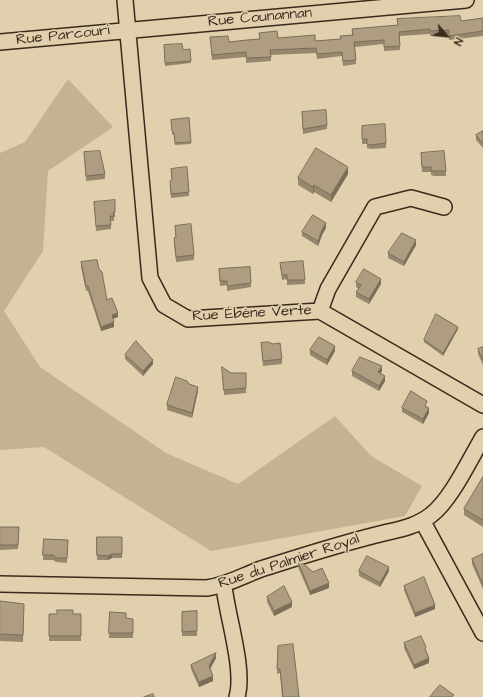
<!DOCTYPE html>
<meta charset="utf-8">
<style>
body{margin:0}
#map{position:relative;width:483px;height:697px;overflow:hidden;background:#e1d0ad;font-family:"Architects Daughter",sans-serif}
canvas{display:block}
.north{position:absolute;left:427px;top:16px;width:40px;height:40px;-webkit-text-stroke:3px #e1d0ad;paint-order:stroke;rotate:117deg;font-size:11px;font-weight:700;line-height:16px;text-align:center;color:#3b2a1e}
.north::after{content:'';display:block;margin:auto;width:14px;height:18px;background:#3b2a1e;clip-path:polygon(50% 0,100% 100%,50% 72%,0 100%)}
</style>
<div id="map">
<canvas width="483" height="697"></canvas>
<div class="north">N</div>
</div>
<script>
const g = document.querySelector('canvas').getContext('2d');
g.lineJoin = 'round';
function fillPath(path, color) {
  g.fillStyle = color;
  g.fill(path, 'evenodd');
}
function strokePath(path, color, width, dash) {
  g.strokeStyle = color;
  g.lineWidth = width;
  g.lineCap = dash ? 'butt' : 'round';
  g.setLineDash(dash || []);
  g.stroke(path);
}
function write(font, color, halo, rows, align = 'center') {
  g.font = font + ' "Architects Daughter",sans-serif';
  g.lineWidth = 3.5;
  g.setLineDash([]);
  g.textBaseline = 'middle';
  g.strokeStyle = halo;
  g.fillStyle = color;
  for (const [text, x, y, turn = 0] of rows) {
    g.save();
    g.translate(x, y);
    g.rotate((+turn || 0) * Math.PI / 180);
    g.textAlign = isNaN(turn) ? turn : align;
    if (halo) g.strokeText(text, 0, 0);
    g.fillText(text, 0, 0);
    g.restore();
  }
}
const green = new Path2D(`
 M68 79 113 127 48 171 43 251 4 311 40 367 166 453 238 484 335 416 371 456 422 486 405 516 211 551 44 447 0 450V153L25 142Z`);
const minor = new Path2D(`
 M125 0 150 278 164 305 188 319 320 311 483 405
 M0 42 466 0
 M320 311 328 289 375 207 411 198 444 207
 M423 522 483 633
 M0 584 207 588C228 585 242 576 261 569 302 556 342 543 384 533 401 529 417 526 431 515 451 500 470 459 483 437
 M224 586C227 616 245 669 237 697`);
const wall = new Path2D(`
 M483 18V36L449 40V34L430 36V34L400 36V50L384 51V44L355 47 356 64 343 66 342 56 317 59 316 53 271 55V61L246 63V57L212 60 210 37 229 42 259 39V33L278 38 315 41 340 39 352 35V29L397 25V19L461 21Z
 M164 45 183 50 190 49 191 63 165 66Z
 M302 112 327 125V129L303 134Z
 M189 118 191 144 175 145 174 135 172 134 171 120Z
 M362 126 386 143V148L371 149 367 148V144H362Z
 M483 131V148L476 140V135Z
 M84 152 105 174V179L86 181Z
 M421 153 446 171V176H434L431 175V172H422Z
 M171 169 189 192V196L171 198 170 186V181L172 180Z
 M348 174 331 202 314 192 313 194 298 185V178Z
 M94 202 115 212V217H114V221H111V229L96 231Z
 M175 226 194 255V260L176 262 174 242V238L176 237Z
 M326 228 322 235 318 246 302 236V232Z
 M416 245 404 266 388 258V253Z
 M81 262 99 269 107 300 118 317 113 319 114 327 101 331 88 291H86L81 267Z
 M280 263 305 280V284L287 285V279L282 280Z
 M250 267 251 287 227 291V285L220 286 219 269Z
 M356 282 381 284 369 304 356 297V292L359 289 356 287Z
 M458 329 443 356 424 342V340Z
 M261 343 282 359V364L263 366Z
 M483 347V365L478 354V349Z
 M310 350 335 351 327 365 310 355Z
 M125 355 153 364 143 376 125 359Z
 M222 367 231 373H246V393L224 395Z
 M352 371H382L380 374 385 381 379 391 352 376Z
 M189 384 198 391 192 418 167 410V405Z
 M427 406V407L429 413 423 424 402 412V408Z
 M483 477V527L464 515V509Z
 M0 527H19L18 549 0 550Z
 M97 537H122V558H112L108 560H97Z
 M44 539 68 540 67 563 56 562 53 560H43Z
 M483 554V589L472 564V559Z
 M298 562 329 588 310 595 298 567Z
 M359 571H389L380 587 359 576Z
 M404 586 435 609 415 617 404 590Z
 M267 597 292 607 274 616 267 602Z
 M0 601 24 611 23 642 0 641Z
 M197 611V636H182V612Z
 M110 612 126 619H133V638H109Z
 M49 614H81V641H49Z
 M404 643 426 651 429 663 414 669 404 648Z
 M278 646 299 697H282L280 673 277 674Z
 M216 658 210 669 213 681 199 687 191 669V665Z`);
const shadedWall = new Path2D(`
 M348 167V174L331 202V195Z
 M314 185V192L313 194V187Z
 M326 223V228L322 235 318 246V241L322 230Z
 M416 240V245L404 266V262Z
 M381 279V284L369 304V299Z
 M118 313V317L112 319V315Z
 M114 322V327L101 331V327Z
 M458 327V329L443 356V353Z
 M335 346V351L327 365V360Z
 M153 360V364L143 376V371Z
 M382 366V371L378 377V372Z
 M385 376V381L379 391V386Z
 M198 387V391L192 418V413Z
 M429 408V413L423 424V419Z
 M112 554V558L108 560V556Z
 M389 567V571L380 587V583Z
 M329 583V588L310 595V591Z
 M292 602V607L274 616V611Z
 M435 605V609L415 617V613Z
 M216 653V658L209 671V666Z
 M429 658V663L414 669V665Z
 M213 676V681L199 687V682Z`);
const building = new Path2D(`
 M460 16 461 21 483 18V31L449 36V30L430 31V29L399 32 400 46 384 47V40L354 42 356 60 343 61 342 52 317 54 316 48 270 50 271 57 246 58V52L212 55 210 37 228 36 229 42 247 40 260 39 259 33 277 31 278 38 315 35V41L341 39 340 36 353 35 352 29 398 25 397 19Z
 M182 44 183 50 190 49 191 61 165 63 164 45Z
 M326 110 327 125 303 129 302 112Z
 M189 118 191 142 175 143 174 133 172 131 171 120Z
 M385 124 386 143 371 145 367 144V139H362V126Z
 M483 131V144L476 135Z
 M316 148 348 167 331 195 314 185 313 187 298 178Z
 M100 151 105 174 86 176 84 152Z
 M444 151 446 171H431V167H422L421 153Z
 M187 167 189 192 171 194 170 181 172 180 171 169Z
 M115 200V212H113L114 216H110L111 225 96 226 94 202Z
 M313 215 326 223 322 230 318 241 302 232Z
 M191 224 194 255 176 257 174 238 176 237 175 226Z
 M402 233 416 240 404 262 388 253Z
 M97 260 99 269 102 272 107 300 112 298 118 313 112 315 114 322 101 327 88 286H86L81 262Z
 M303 261 305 280H287V275H282L280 263Z
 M250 267 251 283 227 286V281H220L219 269Z
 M364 269 381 279 369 299 356 292 361 285 356 282Z
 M436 314 458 327 443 353 424 340Z
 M319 337 335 346 327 360 310 350Z
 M136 341 153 360 143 371 125 355Z
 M268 342 273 344 280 343 282 359 263 361 261 343Z
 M483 347V360L478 349Z
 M360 357 382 366 378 372 385 376 379 386 352 371Z
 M222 367 231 373H246V388L224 390Z
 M176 377 187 381 189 384 198 387 192 413 167 405Z
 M411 391 427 401 425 406 429 408 423 419 402 408Z
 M483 477V520L464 509Z
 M0 527H19L18 545H0Z
 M97 537H122V554H112L108 556 97 555Z
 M44 539 68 540 67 558H56L53 555H43Z
 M483 554V585L472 559Z
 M367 556 389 567 380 583 359 571Z
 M300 561 313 572 322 568 329 583 310 591 298 562Z
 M424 577 435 605 415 613 404 586Z
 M284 586 292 602 274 611 267 597Z
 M0 601 24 604 23 635 0 634Z
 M57 610H73V614H81V636H49V614H57Z
 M197 611V631L182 632V612Z
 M110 612 126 613V618L133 619V633H109Z
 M421 636 426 647 425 649 429 658 414 665 404 643Z
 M293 644 299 697H283L280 669H277L278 646Z
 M216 653 209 666 213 676 199 682 191 665Z
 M440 685 454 695 452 697H430Z
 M153 694 154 697H144Z`);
const streetNames = [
 ["Rue Counannan",260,18,-5],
 ["Rue Parcouri",63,36,-6],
 ["Rue Ébène Verte",252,314,-3],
 ["Rue du Palmier Royal",289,562,-18]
];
fillPath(green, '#c3b293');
strokePath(minor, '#3b2a1e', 18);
strokePath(minor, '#e1d0ad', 15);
fillPath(wall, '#96876e');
fillPath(shadedWall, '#7a6e5a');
fillPath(building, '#ae9d80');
strokePath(building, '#7a6e5a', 1);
write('15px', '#3b2a1e', '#e1d0ad', streetNames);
</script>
